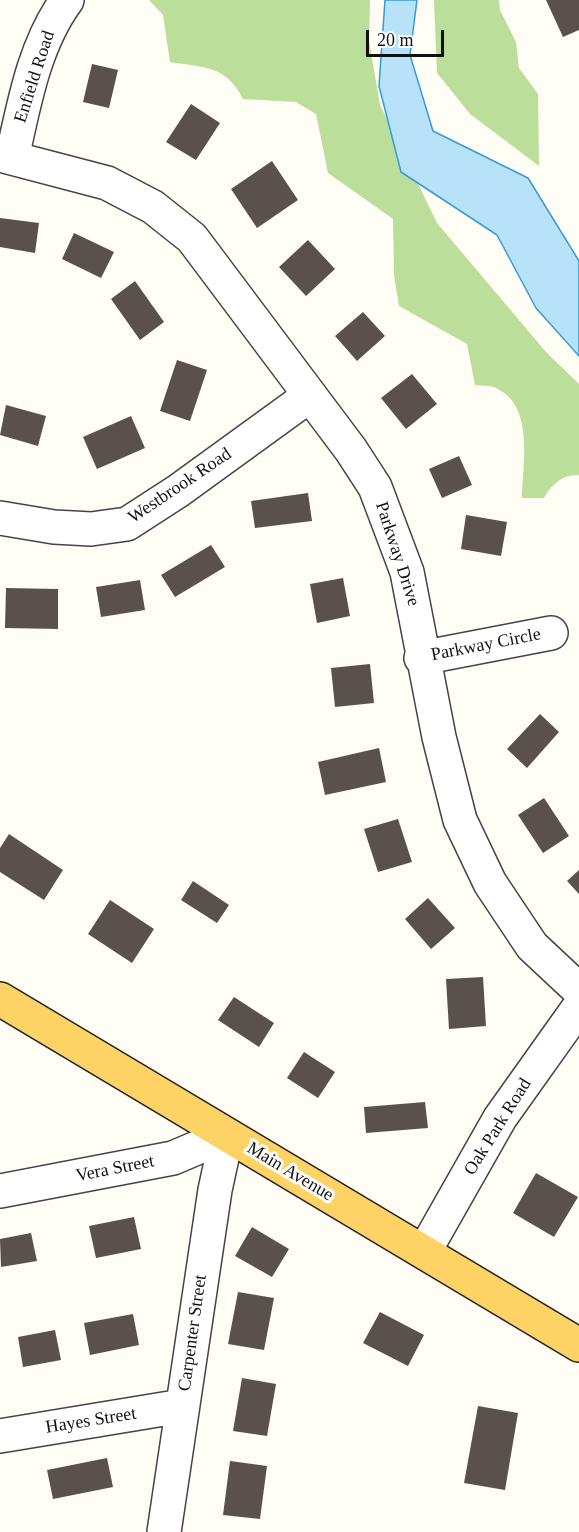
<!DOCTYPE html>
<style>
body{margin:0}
#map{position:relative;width:579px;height:1532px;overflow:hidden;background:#fffdf4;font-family:"Times New Roman",serif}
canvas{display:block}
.scale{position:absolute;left:366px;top:30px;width:78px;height:27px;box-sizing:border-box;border:3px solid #111;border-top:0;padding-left:8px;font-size:18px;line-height:21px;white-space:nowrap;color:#111;-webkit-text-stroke:4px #fff;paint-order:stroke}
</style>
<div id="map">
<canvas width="579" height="1532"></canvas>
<div class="scale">20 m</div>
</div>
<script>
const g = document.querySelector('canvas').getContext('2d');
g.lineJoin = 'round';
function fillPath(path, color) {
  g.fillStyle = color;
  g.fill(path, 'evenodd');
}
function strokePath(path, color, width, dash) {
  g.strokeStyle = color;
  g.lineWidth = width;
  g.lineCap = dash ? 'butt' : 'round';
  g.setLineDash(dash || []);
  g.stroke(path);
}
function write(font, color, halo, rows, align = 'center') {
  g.font = font + ' "Times New Roman",serif';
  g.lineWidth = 6;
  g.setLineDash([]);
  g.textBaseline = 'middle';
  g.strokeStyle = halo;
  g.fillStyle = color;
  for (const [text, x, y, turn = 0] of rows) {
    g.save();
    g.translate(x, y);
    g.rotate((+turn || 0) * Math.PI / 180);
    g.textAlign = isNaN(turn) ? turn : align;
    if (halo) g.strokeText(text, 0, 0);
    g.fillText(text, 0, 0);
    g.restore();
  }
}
const forest = new Path2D(`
 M149 0H370L369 41 380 105 437 223 546 352 579 384V475C563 474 551 485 544 498H522C523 463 534 408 498 389 492 385 482 386 475 385L467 344 399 306 394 275 393 219 328 173 316 114 296 102 243 99C227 66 203 67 170 62L163 15Z
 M434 0H499L500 10 516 42 519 68 538 94 539 166 470 114 437 73Z`);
const water = new Path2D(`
 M385 0H417L410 55 433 131 528 178 579 261V356L536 308 497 235 401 172 379 86Z`);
const building = new Path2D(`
 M546 0H579V30L563 37Z
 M92 64 118 70 109 108 83 102Z
 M191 104 220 123 196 160 166 142Z
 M272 161 298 200 257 228 231 189Z
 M0 218 39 223 35 253 0 247Z
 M74 233 114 252 101 278 62 259Z
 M308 240 335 269 306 296 279 267Z
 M135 281 164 322 140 340 111 299Z
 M363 312 385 336 357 361 335 336Z
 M177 360 207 370 190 421 160 411Z
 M412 374 437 404 406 429 381 398Z
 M6 405 46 416 38 446 0 435Z
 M131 416 145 448 97 469 83 437Z
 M459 456 472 485 442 498 429 469Z
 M308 493 312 521 255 528 251 501Z
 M466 515 507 522 501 556 461 549Z
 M211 545 225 567 175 597 161 575Z
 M343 578 350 616 317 623 310 584Z
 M140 580 145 610 101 617 96 587Z
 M6 588 58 589V629L5 628Z
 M370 664 374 703 335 707 331 668Z
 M540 714 559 732 527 768 507 749Z
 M379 748 386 782 325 795 318 762Z
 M544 798 569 836 543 853 518 815Z
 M398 819 412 862 378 872 364 829Z
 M9 834 63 870 44 900 0 872V848Z
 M579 870V894L567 881Z
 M193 881 229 905 217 923 181 900Z
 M428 898 455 928 431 949 405 919Z
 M110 900 154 929 132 963 88 934Z
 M483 977 486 1026 449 1029 446 979Z
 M234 997 274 1023 259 1047 218 1020Z
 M304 1052 335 1072 318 1098 287 1078Z
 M425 1102 428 1128 366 1133 364 1107Z
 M536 1173 578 1197 554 1237 513 1213Z
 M134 1217 141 1249 96 1258 89 1226Z
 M252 1227 289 1249 272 1277 235 1256Z
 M31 1233 37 1261 1 1267 0 1239Z
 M238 1292 274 1298 264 1350 228 1344Z
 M380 1312 424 1335 408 1366 363 1343Z
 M133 1314 139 1345 90 1355 84 1323Z
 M55 1330 61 1360 23 1367 18 1337Z
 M242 1378 276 1384 267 1436 233 1431Z
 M478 1406 518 1413 505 1490 464 1483Z
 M107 1458 113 1487 53 1499 47 1470Z
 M230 1461 267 1466 260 1519 223 1515Z`);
const minor = new Path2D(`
 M0 155 107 183 153 207 192 238 351 450 375 487 407 572 439 737 460 820 490 883 532 946 579 990
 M12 158C24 104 34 45 67 0
 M0 518 54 527 91 529 127 524 178 491 309 396
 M421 658 551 633
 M0 1191 173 1158 227 1135
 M424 1252 500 1118 579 1007
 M0 1436 182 1406
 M164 1532 215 1190 227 1135`);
const major = new Path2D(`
 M0 999 579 1345`);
const streetNames = [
 ["Enfield Road",35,77,-72],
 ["Westbrook Road",180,486,-34],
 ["Parkway Drive",397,554,72],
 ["Parkway Circle",486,645,-11],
 ["Oak Park Road",498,1127,-58],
 ["Vera Street",115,1169,-11],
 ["Main Avenue",290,1172,31],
 ["Carpenter Street",193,1333,-82],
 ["Hayes Street",91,1421,-9]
];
fillPath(forest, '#bbde9a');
fillPath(water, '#b7e2f9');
strokePath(water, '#3a9bd3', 1.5);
fillPath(building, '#5a514c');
strokePath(minor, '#444', 36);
strokePath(major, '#222', 36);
strokePath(minor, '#fff', 33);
strokePath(major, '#fdd366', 33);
write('18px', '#111', '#fff', streetNames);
</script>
